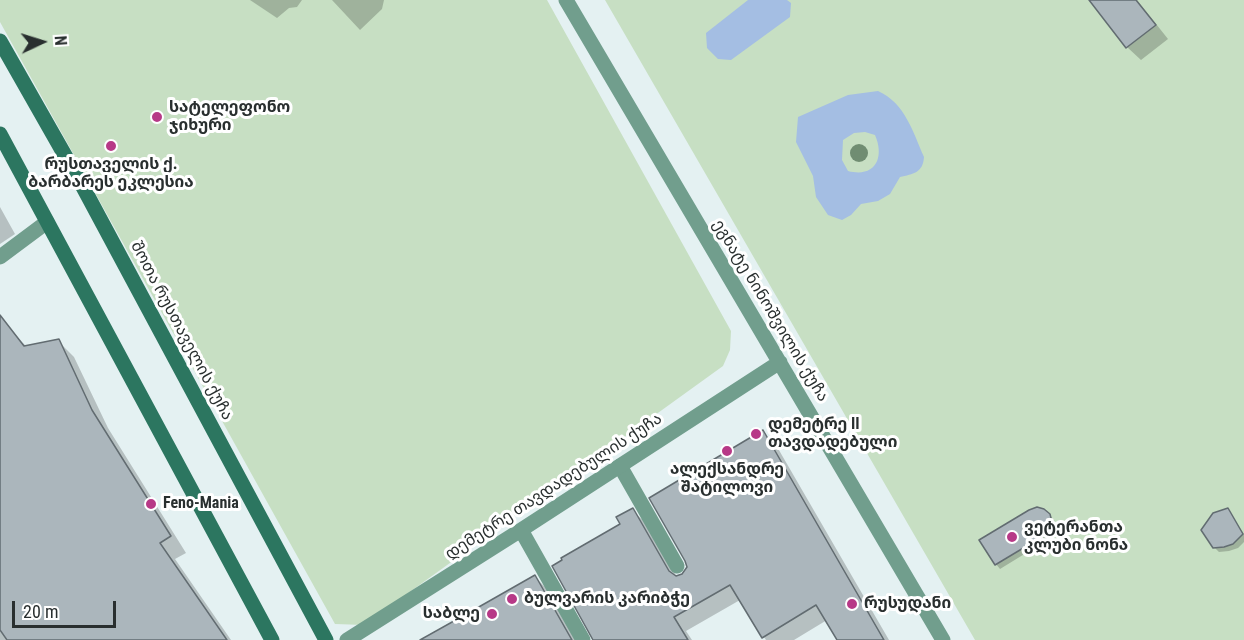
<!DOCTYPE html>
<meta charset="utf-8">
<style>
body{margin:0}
#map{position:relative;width:1244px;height:640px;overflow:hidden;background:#e4f1f2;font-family:"Roboto Condensed",sans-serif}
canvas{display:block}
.north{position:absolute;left:12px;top:12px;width:60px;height:60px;-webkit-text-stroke:4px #fff;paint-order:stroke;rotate:86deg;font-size:16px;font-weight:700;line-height:24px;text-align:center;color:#292f2f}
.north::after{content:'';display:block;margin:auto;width:21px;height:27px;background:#292f2f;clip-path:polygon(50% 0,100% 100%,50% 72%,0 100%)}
.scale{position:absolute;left:12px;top:601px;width:104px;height:27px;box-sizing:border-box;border:3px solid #292f2f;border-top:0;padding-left:8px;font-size:18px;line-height:21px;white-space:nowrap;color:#292f2f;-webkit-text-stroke:4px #fff;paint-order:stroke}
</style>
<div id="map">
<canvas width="1244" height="640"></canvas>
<div class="north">N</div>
<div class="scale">20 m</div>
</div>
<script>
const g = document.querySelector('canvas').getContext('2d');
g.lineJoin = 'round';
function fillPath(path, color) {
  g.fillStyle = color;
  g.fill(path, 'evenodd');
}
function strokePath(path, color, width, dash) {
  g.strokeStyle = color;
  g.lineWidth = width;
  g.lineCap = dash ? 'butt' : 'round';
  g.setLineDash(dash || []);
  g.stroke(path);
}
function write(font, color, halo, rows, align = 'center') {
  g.font = font + ' "Roboto Condensed","Noto Sans Georgian",sans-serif';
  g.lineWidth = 6;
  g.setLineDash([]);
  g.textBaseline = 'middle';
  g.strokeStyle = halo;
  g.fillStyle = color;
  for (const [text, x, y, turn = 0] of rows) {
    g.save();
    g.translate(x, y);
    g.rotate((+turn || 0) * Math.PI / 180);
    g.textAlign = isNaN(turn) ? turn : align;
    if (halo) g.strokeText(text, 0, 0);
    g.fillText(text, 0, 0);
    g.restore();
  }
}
const green = new Path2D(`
 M0 0H547L731 331 730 350 723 366 364 625 335 624 0 22Z
 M605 0H1244V640H975Z`);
const water = new Path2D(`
 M748 0H787L791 3 790 17 731 60 718 59 707 48 706 33Z
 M878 91C905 103 913 132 924 157 923 173 913 174 900 177L890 194 878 201 861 204 851 215 842 220 828 215 816 197 813 176 796 142 798 117 848 95ZM865 132 875 135C885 158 875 178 848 171L842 160 843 140 854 133Z`);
const shadow = new Path2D(`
 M250 0H302L297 7 289 8 277 18Z
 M332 0H384L382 9 360 30Z
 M1091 0H1137L1168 39 1141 60 1127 47Z
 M0 207 15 234 0 244Z
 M8 328 27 347 58 341 74 357 108 428 186 553 175 559 231 640H0V334Z
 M762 432 776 445 889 640H839L827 620 794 640H766L740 600 686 631 692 640H594L622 525 632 510 646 523 677 577 683 575Z
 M1044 510 1054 520 1056 527 1054 534 1049 539 1000 569 996 564Z
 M1227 510 1244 534V542L1238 548 1229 551 1219 552 1214 547Z
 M535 577 549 591 576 640H424Z`);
const building = new Path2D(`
 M1089 0H1136L1156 25 1126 48Z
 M0 315 24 346 59 339 92 410 171 536 160 543 227 640H7L0 630Z
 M763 430 884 640H837L816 605 762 638 730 585 674 617 688 640H593L552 566 562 560 561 558 620 524 616 517 633 508 669 571 676 576 682 574 687 567 685 561 649 498Z
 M1037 507 1044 509 1050 514 1052 522 1050 529 1045 535 995 565 979 540 1029 510Z
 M1228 508 1243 534 1233 544 1224 547 1213 548 1201 530 1213 513Z
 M535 575 572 640H420L470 612Z`);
const service = new Path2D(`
 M620 466 677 566`);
const minor = new Path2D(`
 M566 0 943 640
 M0 257 47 222
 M521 530 583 640
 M347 640 521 530 780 362`);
const secondary = new Path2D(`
 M0 41 83 187 326 640
 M0 134 272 640`);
const trees = [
 [859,153]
];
const markers = [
 [157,117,6,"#b73987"],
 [111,146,6,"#b73987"],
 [756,434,6,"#b73987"],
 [727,451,6,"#b73987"],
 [151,504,6,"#b73987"],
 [1012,537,6,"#b73987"],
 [512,599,6,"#b73987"],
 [852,604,6,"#b73987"],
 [492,614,6,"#b73987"]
];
const poiNames = [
 ["სატელეფონო",169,108],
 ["ჯიხური",169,126],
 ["რუსთაველის ქ.",111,165,"center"],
 ["ბარბარეს ეკლესია",111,183,"center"],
 ["დემეტრე II",768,425],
 ["თავდადებული",768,443],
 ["ალექსანდრე",727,470,"center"],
 ["შატილოვი",727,488,"center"],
 ["Feno-Mania",163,504],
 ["ვეტერანთა",1024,528],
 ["კლუბი ნონა",1024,546],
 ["ბულვარის კარიბჭე",524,599],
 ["რუსუდანი",864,604],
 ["საბლე",480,614,"right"]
];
const streetNames = [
 ["ეგნატე ნინოშვილის ქუჩა",770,311,59],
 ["შოთა რუსთაველის ქუჩა",181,331,62],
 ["დემეტრე თავდადებულის ქუჩა",554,487,-33]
];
fillPath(green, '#c7dfc3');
fillPath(water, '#a4bee3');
fillPath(shadow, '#0003');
fillPath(building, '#abb6bc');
strokePath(building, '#626c71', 1.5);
strokePath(service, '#719e8d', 15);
strokePath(minor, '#719e8d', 15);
strokePath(secondary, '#2c7660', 15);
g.fillStyle = '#708d72';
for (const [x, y] of trees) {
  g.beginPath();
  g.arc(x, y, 9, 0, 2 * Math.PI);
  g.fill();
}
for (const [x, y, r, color] of markers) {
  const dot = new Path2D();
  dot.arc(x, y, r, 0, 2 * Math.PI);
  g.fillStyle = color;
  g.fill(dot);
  strokePath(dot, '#fff', 2);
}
write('bold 16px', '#292f2f', '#fff', poiNames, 'left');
write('16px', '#292f2f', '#fff', streetNames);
</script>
